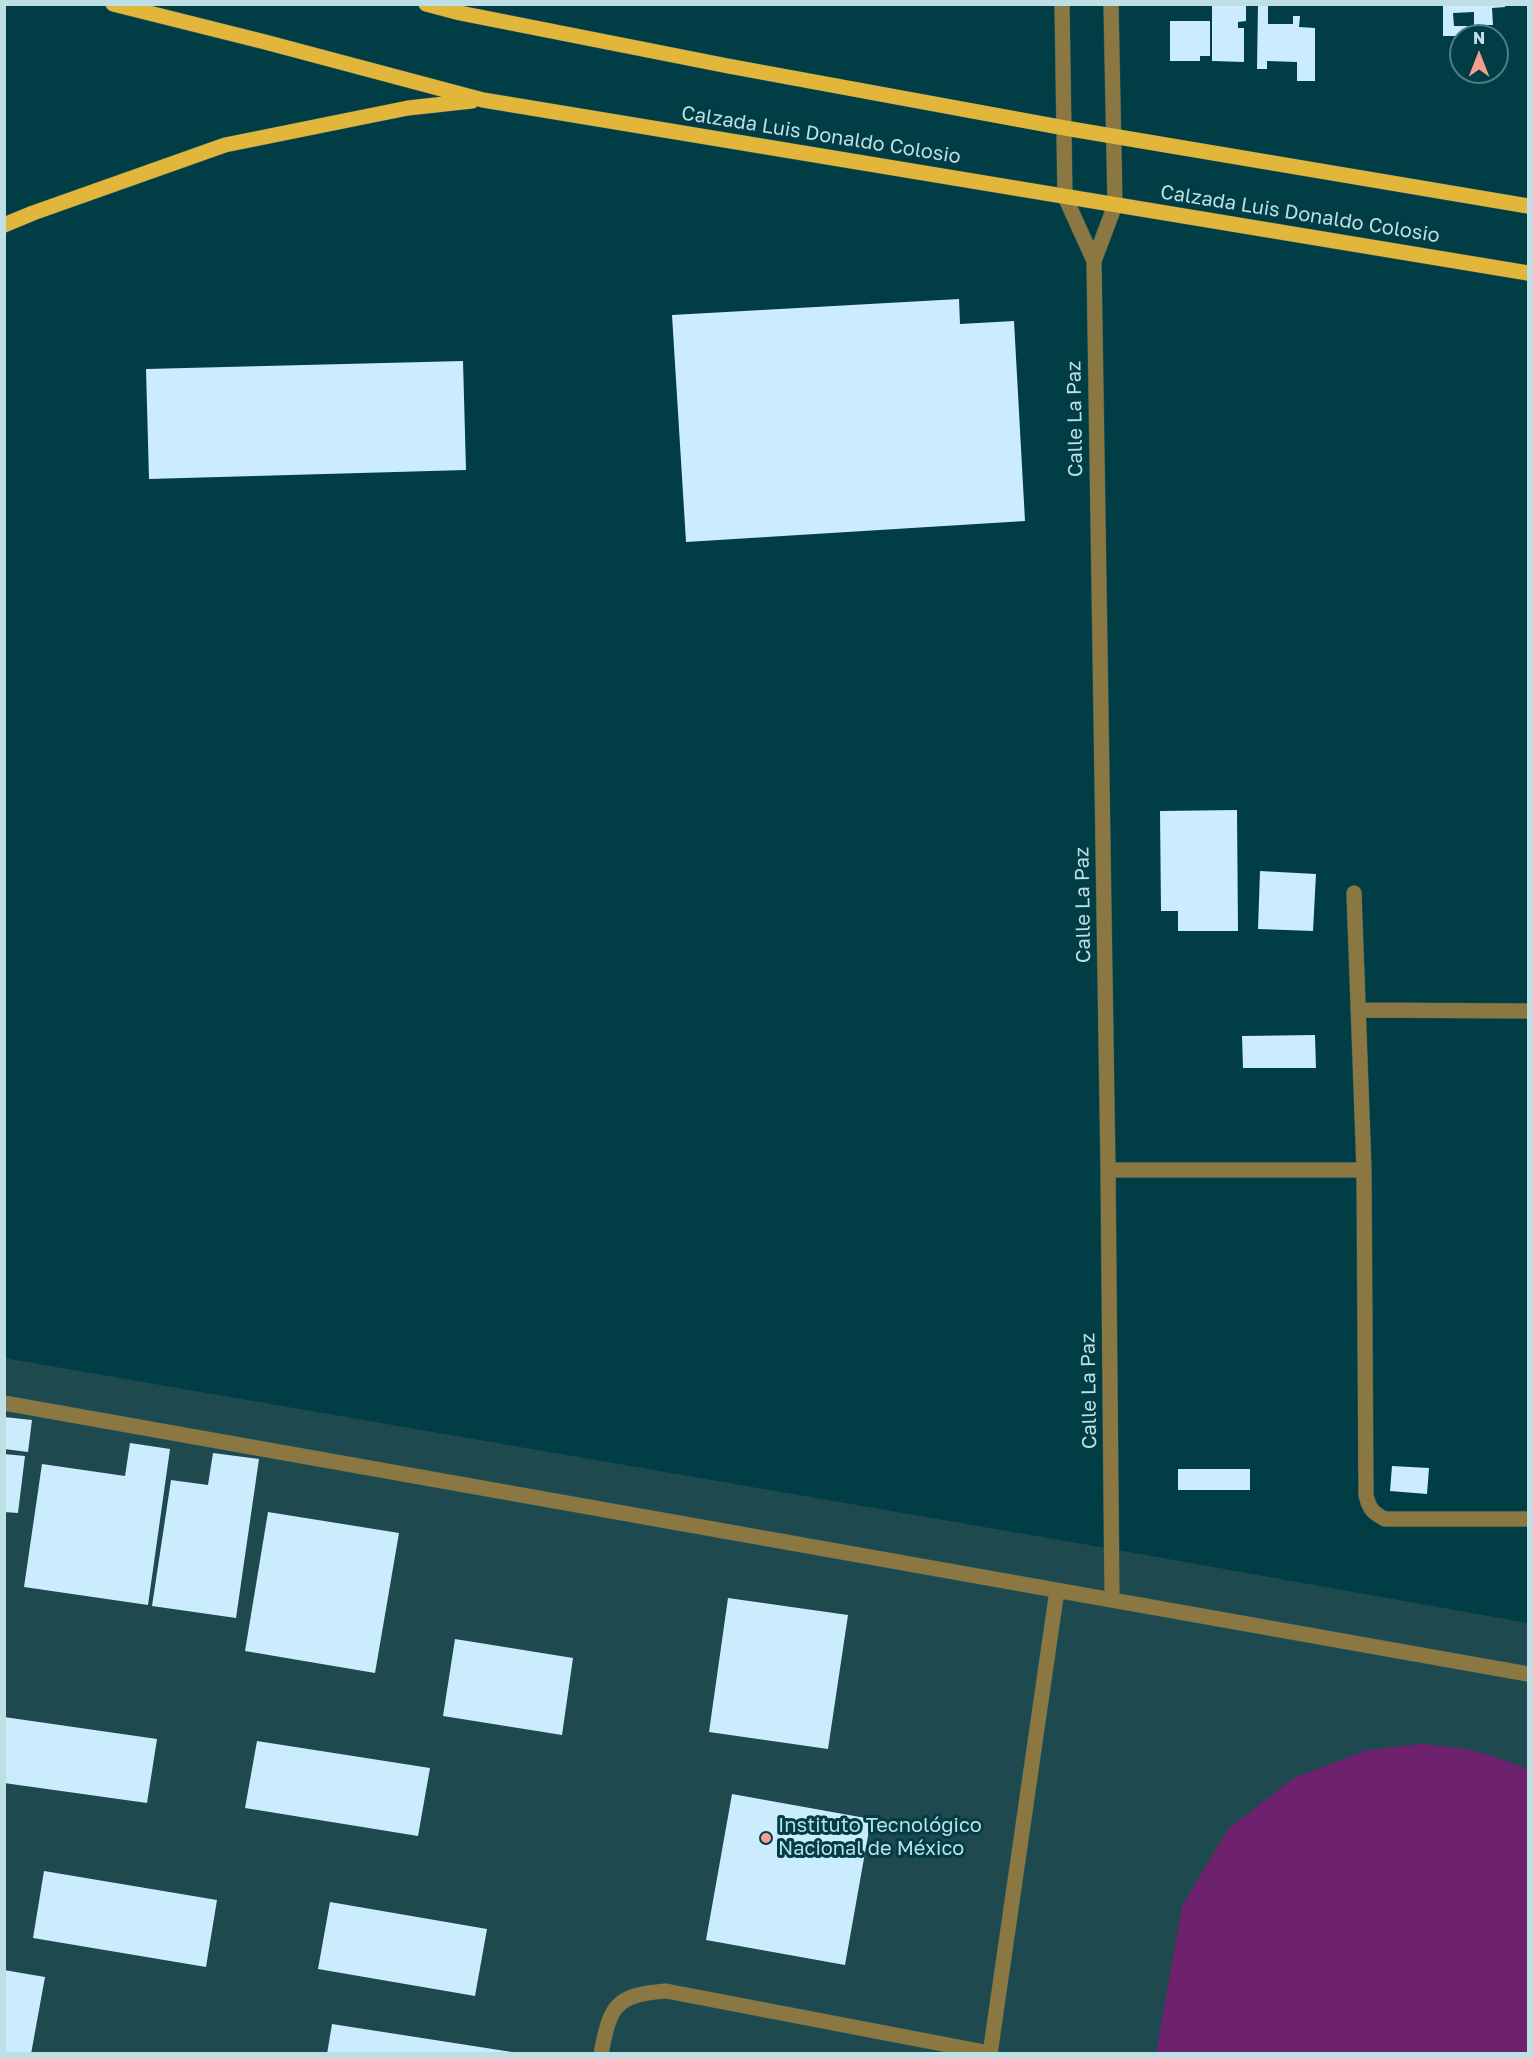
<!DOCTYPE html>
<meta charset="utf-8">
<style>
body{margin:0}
#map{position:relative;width:1533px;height:2058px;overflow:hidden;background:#003d45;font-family:"Golos Text",sans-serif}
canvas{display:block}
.frame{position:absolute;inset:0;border:6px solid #bedfe4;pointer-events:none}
.north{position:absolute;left:1449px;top:24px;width:60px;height:60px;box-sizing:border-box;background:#003d45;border:2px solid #4c7e85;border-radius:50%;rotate:0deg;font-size:16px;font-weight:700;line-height:24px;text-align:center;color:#bedfe4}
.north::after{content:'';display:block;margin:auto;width:21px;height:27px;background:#f59d90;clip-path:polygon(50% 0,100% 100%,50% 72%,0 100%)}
</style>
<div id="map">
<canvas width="1533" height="2058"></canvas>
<div class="frame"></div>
<div class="north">N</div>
</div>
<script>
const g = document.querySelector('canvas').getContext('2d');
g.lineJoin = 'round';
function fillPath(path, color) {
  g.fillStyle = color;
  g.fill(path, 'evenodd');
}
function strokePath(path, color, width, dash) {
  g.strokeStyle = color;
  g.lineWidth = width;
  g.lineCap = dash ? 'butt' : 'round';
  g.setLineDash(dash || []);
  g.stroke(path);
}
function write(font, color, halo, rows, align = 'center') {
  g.font = font + ' "Golos Text",sans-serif';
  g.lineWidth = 6;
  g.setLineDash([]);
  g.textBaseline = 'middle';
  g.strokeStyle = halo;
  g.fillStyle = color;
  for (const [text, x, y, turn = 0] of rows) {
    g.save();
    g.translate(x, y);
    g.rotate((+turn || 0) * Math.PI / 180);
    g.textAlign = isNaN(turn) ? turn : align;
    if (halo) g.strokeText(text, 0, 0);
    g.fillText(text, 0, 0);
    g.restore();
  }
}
const built = new Path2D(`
 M4 1358 1112 1549 1528 1623V2053H5Z`);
const green = new Path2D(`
 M1422 1744 1461 1748 1492 1756 1528 1769V2053H1156L1182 1906 1228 1829 1294 1778 1367 1750Z`);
const building = new Path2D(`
 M1236 4H1246V21L1238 22V28H1244V62L1212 61V6H1236Z
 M1258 4H1268V24H1293V16H1300L1299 27 1315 28V81H1297V62L1267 61V69H1257Z
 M1443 4H1505V7L1492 8 1493 25H1474V12L1453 13 1454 26H1470V36H1443Z
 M1170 21H1210V56H1200V61H1170Z
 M959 299 960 324 1014 321 1025 521 686 542 672 315Z
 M463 361 466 470 149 479 146 369Z
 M1237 810 1238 931H1178V911H1161L1160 811Z
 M1260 871 1316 874 1313 931 1258 929Z
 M1315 1035 1316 1068H1243L1242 1036Z
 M4 1417 32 1420 28 1452 4 1449Z
 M130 1443 170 1449 148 1605 24 1587 42 1464 125 1476Z
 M213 1453 259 1459 236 1618 152 1606 171 1480 208 1485Z
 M4 1454 25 1456 18 1513 4 1512Z
 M1392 1466 1429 1468 1427 1494 1390 1491Z
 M1178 1469H1250V1490H1178Z
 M268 1512 399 1533 375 1673 245 1651Z
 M728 1598 848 1615 828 1749 709 1732Z
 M455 1639 573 1658 562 1735 443 1716Z
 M4 1717 157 1739 147 1803 4 1783Z
 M257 1741 430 1768 418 1836 245 1808Z
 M732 1794 871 1819 845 1965 706 1940Z
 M44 1871 217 1900 206 1967 33 1938Z
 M330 1902 487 1929 475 1996 318 1969Z
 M4 1970 45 1977 31 2054H4Z
 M332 2024 512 2052V2054H327Z`);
const minor = new Path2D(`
 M1062 4 1065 197 1094 261
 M1111 4 1115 205 1094 261 1108 1170 1112 1600
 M1354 893 1364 1170 1366 1495C1369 1509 1373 1513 1385 1519H1528
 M1358 1010 1528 1011
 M1108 1170H1364
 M4 1403 1528 1674
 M601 2054C610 2006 615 1995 666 1991L990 2053
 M990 2054 1057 1590`);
const major = new Path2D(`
 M113 4 265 42 483 100 1528 273
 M426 4 460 13 728 66 1065 128 1528 206
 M4 225 33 213 225 145 408 108 472 101`);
const markers = [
 [766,1838,6,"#f59d90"]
];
const streetNames = [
 ["Calzada Luis Donaldo Colosio",821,135,9],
 ["Calzada Luis Donaldo Colosio",1300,214,9],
 ["Calle La Paz",1075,419,-91],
 ["Calle La Paz",1083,905,-91],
 ["Calle La Paz",1089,1391,-91]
];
const poiNames = [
 ["Instituto Tecnológico",778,1826],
 ["Nacional de México",778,1849]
];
fillPath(built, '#1e494f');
fillPath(green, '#6e216c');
fillPath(building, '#caecfd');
strokePath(minor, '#225a62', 16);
strokePath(major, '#225a62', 16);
strokePath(minor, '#8b7742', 15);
strokePath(major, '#e1b63b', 15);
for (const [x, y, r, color] of markers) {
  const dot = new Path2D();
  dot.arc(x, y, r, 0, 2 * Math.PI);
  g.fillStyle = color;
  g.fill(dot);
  strokePath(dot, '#003d45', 2);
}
write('20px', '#bedfe4', '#003d45', streetNames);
write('20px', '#bedfe4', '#003d45', poiNames, 'left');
</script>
